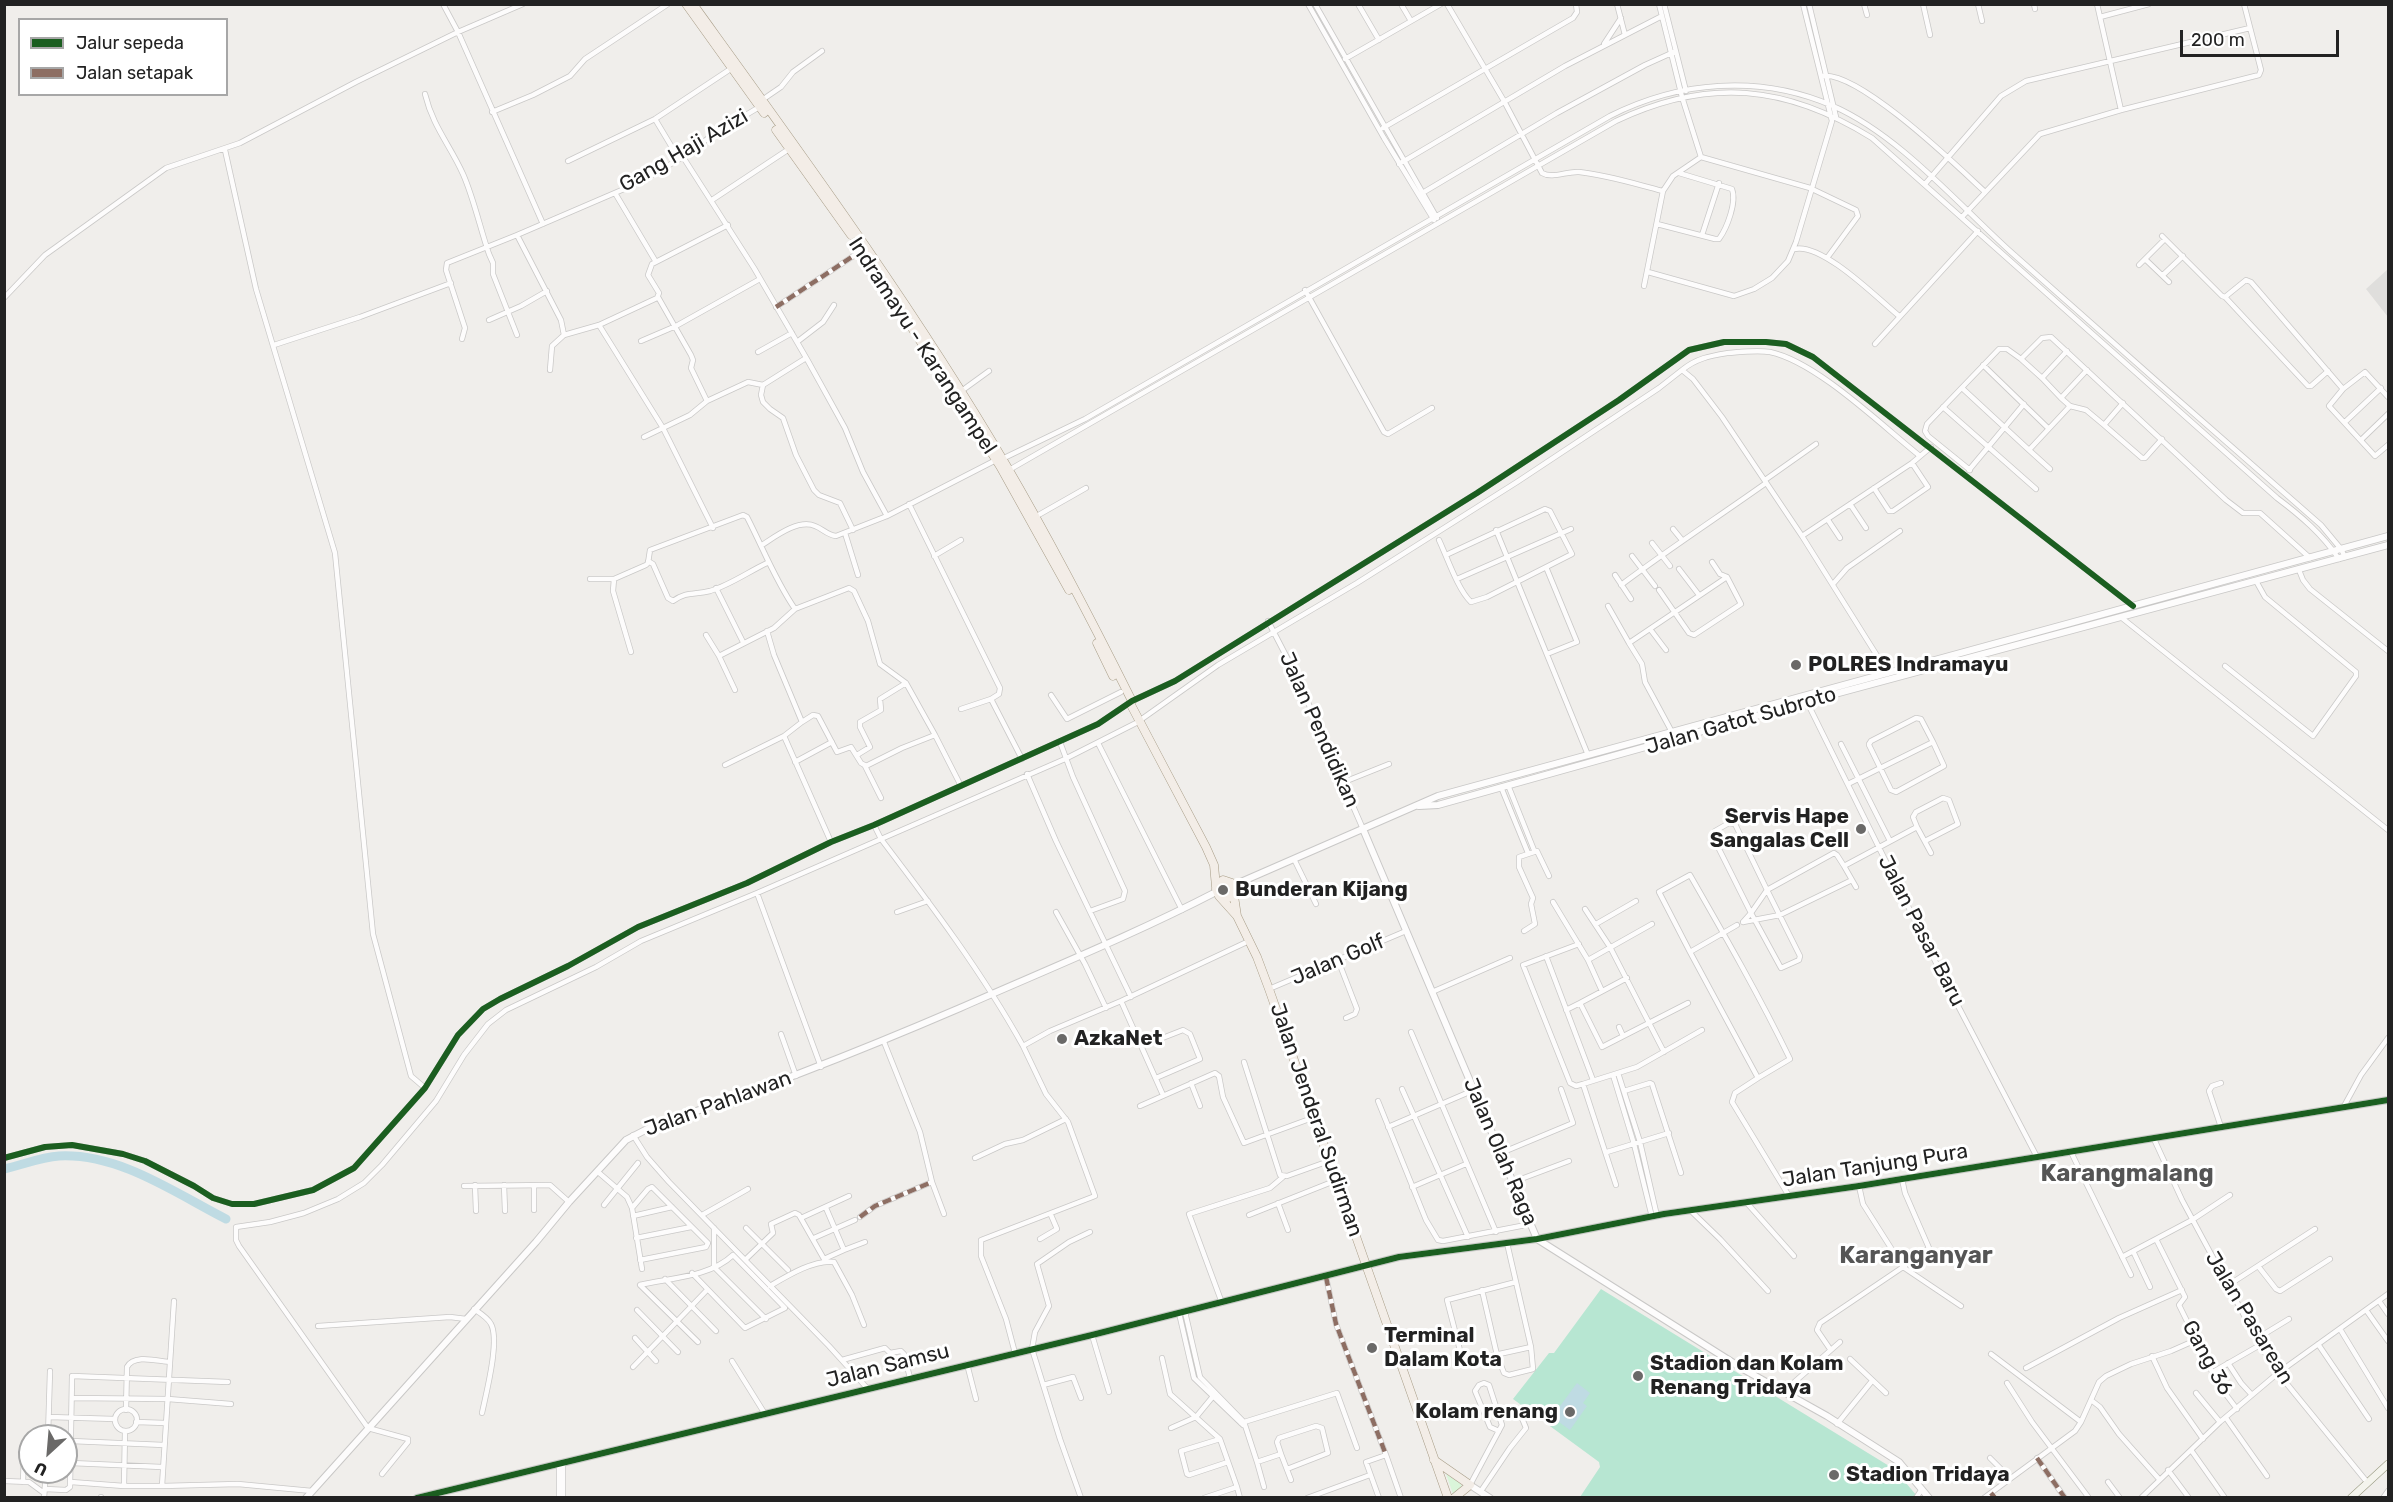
<!DOCTYPE html>
<style>
body{margin:0}
#map{position:relative;width:2393px;height:1502px;overflow:hidden;background:#f0eeeb;font-family:Rubik,sans-serif}
canvas{display:block}
.frame{position:absolute;inset:0;border:6px solid #222;pointer-events:none}
.legend{position:absolute;left:18px;top:18px;width:210px;height:78px;box-sizing:border-box;background:#fff;border:2px solid #a7a7a7;margin:0;padding:8px 10px;list-style:none;font-size:18px;color:#222}
.legend li{display:flex;align-items:center;gap:12px;height:30px}
.legend b{width:30px;border:2px solid #a7a7a7}
.north{position:absolute;left:18px;top:1424px;width:60px;height:60px;box-sizing:border-box;background:#fff;border:2px solid #a7a7a7;border-radius:50%;rotate:206deg;font-size:16px;font-weight:700;line-height:24px;text-align:center;color:#222}
.north::after{content:'';display:block;margin:auto;width:21px;height:27px;background:#6a6968;clip-path:polygon(50% 0,100% 100%,50% 72%,0 100%)}
.scale{position:absolute;left:2180px;top:30px;width:159px;height:27px;box-sizing:border-box;border:3px solid #222;border-top:0;padding-left:8px;font-size:18px;line-height:21px;white-space:nowrap;color:#222;-webkit-text-stroke:4px #fff;paint-order:stroke}
</style>
<div id="map">
<canvas width="2393" height="1502"></canvas>
<div class="frame"></div>
<ul class="legend">
<li><b style="height:8px;background:#1b5e20"></b>Jalur sepeda</li>
<li><b style="height:8px;background:#8d6e63"></b>Jalan setapak</li>
</ul>
<div class="north">U</div>
<div class="scale">200 m</div>
</div>
<script>
const g = document.querySelector('canvas').getContext('2d');
g.lineJoin = 'round';
function fillPath(path, color) {
  g.fillStyle = color;
  g.fill(path, 'evenodd');
}
function strokePath(path, color, width, dash) {
  g.strokeStyle = color;
  g.lineWidth = width;
  g.lineCap = dash ? 'butt' : 'round';
  g.setLineDash(dash || []);
  g.stroke(path);
}
function write(font, color, halo, rows, align = 'center') {
  g.font = font + ' Rubik,sans-serif';
  g.lineWidth = 6;
  g.setLineDash([]);
  g.textBaseline = 'middle';
  g.strokeStyle = halo;
  g.fillStyle = color;
  for (const [text, x, y, turn = 0] of rows) {
    g.save();
    g.translate(x, y);
    g.rotate((+turn || 0) * Math.PI / 180);
    g.textAlign = isNaN(turn) ? turn : align;
    if (halo) g.strokeText(text, 0, 0);
    g.fillText(text, 0, 0);
    g.restore();
  }
}
const residential = new Path2D(`
 M2388 269V317L2366 289Z`);
const park = new Path2D(`
 M1446 1474 1461 1484 1462 1488 1453 1494Z`);
const pitch = new Path2D(`
 M1601 1289 1894 1469 1917 1496 1916 1498 1580 1497 1600 1467 1599 1462 1513 1399 1549 1353H1554Z`);
const water = new Path2D(`
 M1577 1383 1590 1393 1583 1403 1587 1406 1570 1430 1552 1417Z`);
const river = new Path2D(`
 M4 1169C22 1165 41 1157 59 1156 119 1153 175 1193 226 1219`);
const minor = new Path2D(`
 M443 4 458 32 523 4
 M1308 4 1384 138 1434 220
 M1315 4 1437 218
 M1358 4 1379 40
 M1401 4 1411 21
 M1447 4 1504 101 1542 173C1552 179 1567 171 1579 172 1608 175 1635 184 1663 191
 M1617 4 1625 35
 M1664 4 1686 91
 M1809 4 1836 117
 M1864 4 1867 15
 M1923 4 1930 35
 M1978 4 1982 21
 M2034 4 2035 9
 M2097 4 2121 110
 M2100 17 2149 4
 M1604 44 1621 18
 M1345 59 1441 4
 M1822 76C1858 70 1957 166 1984 191
 M425 94C433 127 450 145 463 174 474 199 480 228 489 254L493 263V274L517 335
 M762 100 781 87 793 72 822 51
 M492 112 533 95 570 76 585 59 668 4
 M655 119 679 159
 M1383 128 1573 18 1577 12 1576 4
 M225 150 256 289 335 553 373 934 411 1076 425 1088
 M683 157 754 268 808 361 845 428 863 472 887 516
 M1701 157 1810 188 1856 210 1858 216 1827 258
 M568 161 655 119 732 68
 M1399 164 1565 66 1662 16
 M1925 184 2001 96 2026 81 2250 28
 M615 193 656 262
 M1419 195 1557 113 1645 65 1676 51
 M712 200 789 149
 M1962 217 2040 134 2121 110 2259 75 2261 70 2244 4
 M1657 224 1715 239H1719C1727 228 1737 202 1732 189L1679 173
 M517 235 561 320 564 335 552 346 550 370
 M1702 235 1719 183
 M2162 236 2222 296 2225 297 2246 280 2251 282 2343 389 2365 372 2388 397
 M1794 249C1822 242 1877 298 1899 316
 M2145 259 2169 282
 M2139 265 2165 239
 M1648 272 1734 296 1754 289 1772 278 1788 261 1796 242 1832 121 1803 4
 M2163 275 2183 256
 M1644 286 1663 191 1673 176 1701 157 1682 97 1659 4
 M1305 290 1384 432 1388 434 1432 408
 M658 297 691 355 693 360 691 368 707 401
 M2225 297 2308 386H2311L2328 371
 M4 298 45 255 166 168 240 143 356 82 458 32 543 224
 M776 307 861 251
 M489 320 521 306 547 291
 M599 325 663 428 713 528
 M564 335 599 325 657 298 659 293 648 275 652 264 728 225
 M462 339 465 328 446 270 447 263 517 235 638 183 683 157 714 134 761 106
 M641 341 676 326 760 279
 M797 342 823 322 834 305
 M1875 344 1978 231
 M274 345 360 317 451 283
 M758 352 792 333
 M806 358 763 385 761 395 763 402 770 409 783 418 796 455 814 490 819 495 840 503 853 530
 M2021 359 2042 378
 M1983 365 2048 428
 M1682 370C1697 358 1710 356 1728 353 1742 352 1756 350 1770 352 1817 362 1881 425 1920 456
 M2087 370 2061 398 2070 406 2086 410 2104 425
 M1962 388 2029 450 2070 406
 M2343 389 2329 406 2375 456 2388 445
 M960 392 989 371
 M2061 398 2042 378 2067 351
 M2123 403 2104 425 2142 458H2145L2162 439
 M1943 407 2036 489
 M2345 422 2381 388
 M644 437 690 415 707 401 748 382 763 385
 M2361 440 2388 414
 M2029 450 2050 469
 M1009 470 1616 121C1709 77 1786 85 1872 138L2277 498C2301 516 2322 534 2339 559
 M1969 470 2024 404
 M1970 470 1928 436 1925 431 1927 424 1999 349H2007L2021 359 2042 338 2051 337 2226 500 2243 513H2260L2310 558
 M1765 480 1816 444
 M1874 488 1889 511H1893L1928 487 1912 463
 M909 504 1000 688 999 694 991 699 1022 759
 M1850 504 1866 528
 M1035 517 1086 488
 M1828 520 1840 538
 M1673 529 1682 540
 M1496 530 1588 755
 M845 533 858 575
 M1802 536 1876 654 1887 674
 M1439 540C1447 557 1458 590 1471 602L1487 597 1572 554 1550 511 1545 509 1446 555
 M1652 543 1670 566
 M762 545C776 536 798 519 815 526 823 529 827 535 836 536L887 516 996 460 1002 459 1085 419 1610 116C1679 81 1760 74 1833 106 1899 135 1957 203 2011 252 2114 344 2217 434 2321 525L2341 549 2345 557
 M934 556 961 540
 M1632 556 1655 586
 M648 561 653 564 668 598 673 601C687 591 695 595 710 591 730 585 748 572 767 563
 M1546 567 1577 642 1547 654
 M1679 569 1699 595
 M2299 570 2303 580 2310 589 2388 651
 M1615 575 1631 599
 M590 579H614L646 565 648 563 650 550 743 515 747 517C763 548 775 580 795 609
 M614 579 613 591 631 652
 M1457 579 1571 529
 M1833 584 1847 568 1900 531
 M1621 585C1669 549 1718 517 1766 483
 M716 588 743 642
 M1659 590 1689 633 1694 635 1741 604 1727 577
 M1608 606 1629 643
 M2122 618 2388 830
 M1268 621 1296 675 1363 829
 M1650 629 1666 650
 M706 635 719 656
 M2225 666 2313 736 2356 676V672L2265 597 2256 581
 M735 690 719 656 774 628 795 609 849 588 854 591 868 621 880 664 906 683 935 735 902 748 866 766 861 763 851 747 837 752 818 716 813 715 802 722 774 655 767 631
 M1051 695 1067 719 1121 692
 M1808 704 1944 979 2037 1157
 M961 709 991 699
 M1139 721 1218 665 1357 583 1517 482 1659 388 1682 370 1693 379 1722 417 1802 536 1912 463 1931 447
 M802 722 784 736 831 842
 M1673 734 1645 682 1642 664 1629 643 1727 577 1720 574 1712 562
 M935 735 961 786
 M1060 742 1073 777 1125 891 1123 899 1090 911
 M1098 743 1182 910
 M1841 744 1890 841
 M857 755 870 747 860 727V722L881 710 880 699 906 683
 M795 762 832 742
 M725 765 784 736
 M865 766 881 798
 M1027 774 1056 841 1131 997
 M1344 782 1389 764
 M1848 784 1933 742 1921 719 1916 718 1871 741 1869 744V745L1891 790 1896 792 1944 766 1933 742
 M1508 785 1534 850
 M1501 787 1528 853
 M874 825 881 839C932 906 982 972 1023 1046L1050 1031 1121 1001 1249 941
 M1917 827 1913 817 1916 812 1943 798 1949 800 1958 824 1925 841
 M1294 859 1316 904
 M1844 866 1856 887
 M757 893 821 1067
 M1553 902 1588 960 1602 991
 M1585 909 1610 947 1664 1052
 M897 912 928 901
 M1056 912 1085 964 1106 1008
 M1743 922 1751 913 1781 968 1799 960 1800 956 1767 890 1751 913 1713 837 1715 831 1729 823 1735 824 1767 890 1834 853 1837 855 1844 866 1917 827 1931 853
 M1743 922 1780 915 1852 880
 M1596 924 1636 901
 M1524 931 1535 924 1531 904 1533 898 1519 867V857L1537 851 1549 876
 M1579 944 1523 965 1570 1083 1576 1086 1583 1084
 M1690 952 1758 1078 1790 1059C1760 997 1725 936 1690 875L1659 892 1690 952 1737 925
 M1546 956 1593 1080
 M1338 960 1357 1009 1355 1014 1346 1018
 M1588 960 1652 924
 M1269 989 1406 931
 M1432 992 1510 958
 M1121 1001 1163 1095
 M1580 1003 1627 978
 M1566 1010 1580 1003 1602 1047 1688 1003
 M1619 1027 1623 1036
 M1411 1032 1496 1232
 M781 1034 796 1076
 M884 1042 920 1132 932 1182 944 1214
 M1142 1046 1183 1030 1190 1034 1200 1059 1156 1078
 M1244 1062 1280 1175 1287 1176 1329 1161
 M1618 1073 1640 1142 1657 1216
 M1613 1075 1634 1144 1652 1217
 M1758 1078 1735 1093 1732 1102 1789 1196
 M1191 1083 1200 1106
 M1402 1089 1468 1237
 M1624 1091 1650 1083 1652 1084 1681 1173
 M1378 1101 1426 1220 1438 1240 1443 1241 1531 1224
 M1140 1106 1215 1073 1219 1076 1223 1097 1244 1143 1315 1117
 M2343 1108 2361 1075 2388 1038
 M1388 1127 1474 1090
 M2221 1127 2209 1091 2212 1086 2221 1083
 M633 1135 647 1157 669 1182 829 1346 867 1388
 M2154 1139 2182 1200 2260 1345 2278 1373 2367 1482
 M1607 1152 1669 1133
 M2071 1152 2131 1275
 M1501 1153 1573 1123 1561 1089
 M4 1158 45 1147 72 1145 123 1154 145 1161 194 1186 213 1198 232 1204H254L313 1190 354 1168 425 1088 458 1035 483 1009 500 999 568 966 638 927 747 883 831 842 874 825 1098 724 1132 701 1175 681 1477 493 1619 400 1689 350 1724 342H1766L1786 344 1813 357 2133 606
 M975 1158 1005 1144 1023 1140 1066 1119
 M598 1172 627 1197 632 1208 642 1269
 M1513 1182 1569 1161
 M475 1185 476 1211
 M504 1185 505 1211
 M1616 1185 1583 1084 1637 1067 1702 1030
 M464 1186 550 1185 569 1202
 M1859 1186 1863 1204 1903 1267 1929 1248 1905 1193 1902 1179
 M1412 1187 1466 1164
 M1746 1202 1794 1256
 M1278 1203 1288 1230
 M604 1205 638 1163
 M632 1208 648 1189 652 1187 708 1243 706 1247 640 1260
 M534 1210V1185
 M1690 1210 1720 1239 1768 1291
 M702 1215 748 1189
 M1249 1215 1337 1180
 M633 1216 672 1207
 M860 1217 875 1206 932 1182
 M801 1218 849 1196
 M714 1228V1267L766 1319
 M746 1228 788 1270
 M636 1238 691 1227
 M814 1238 855 1220
 M1040 1239 1057 1229 1051 1215
 M2156 1239 2185 1297 2179 1305 2218 1384 2237 1409
 M844 1250 865 1242
 M2133 1251 2150 1287
 M2122 1257 2192 1220 2230 1195
 M745 1260 773 1233 771 1224 795 1213 799 1215 824 1259 844 1250 826 1208
 M2258 1266 2276 1289 2280 1291 2330 1259
 M1326 1277 1336 1324 1386 1455
 M665 1279 716 1331
 M1516 1282 1447 1300 1463 1362 1531 1347
 M640 1285C670 1278 710 1277 733 1255L785 1308 745 1328 692 1273
 M640 1285 698 1342
 M770 1286C787 1276 815 1259 834 1262L852 1295 864 1325
 M2227 1286 2315 1229
 M1482 1290 1497 1355 1504 1373 1509 1375 1533 1369 1531 1347 1507 1243
 M174 1301 162 1486 238 1484 312 1491
 M2379 1301 2388 1314
 M1222 1303 1189 1214 1270 1188 1283 1177
 M474 1309C480 1313 488 1318 491 1324 500 1341 486 1394 482 1413
 M637 1310 678 1352
 M2366 1310 2388 1341
 M1185 1312 1200 1377 1244 1422 1257 1462 1281 1454 1291 1480
 M1179 1313 1194 1378 1243 1425
 M318 1326 450 1317 466 1319
 M2340 1329 2388 1408
 M1092 1335 1109 1392
 M635 1338 656 1361
 M2256 1339 2289 1319
 M2318 1344 2369 1419
 M1830 1349 1817 1330 1820 1323 1903 1267 1961 1306
 M1015 1353 1006 1319 981 1256V1240L1095 1196 1068 1122 1046 1094 1023 1046
 M2152 1356 2167 1388 2203 1439
 M1162 1358 1170 1394 1220 1439 1237 1487 1204 1498
 M1850 1359 1886 1393
 M842 1360 885 1348 890 1353 901 1351 904 1354 910 1378
 M732 1361 765 1414
 M2228 1363 2241 1383 2252 1395
 M967 1364 976 1399
 M633 1367 707 1290
 M2026 1368 2119 1318 2182 1290
 M2213 1372 2260 1345
 M2007 1383 2032 1422 2089 1498
 M1043 1385 1073 1377 1081 1398
 M1783 1392 1840 1342
 M2196 1393 2220 1422
 M72 1398 168 1399 231 1404
 M2091 1400 2100 1407 2119 1434 2159 1479
 M115 1420a11 11 0 1 1 22 0a11 11 0 1 1-22 0Z
 M126 1410 127 1367C134 1354 157 1361 170 1362
 M49 1417 115 1419
 M2226 1418 2267 1476
 M136 1422 166 1423
 M2081 1422 2099 1382 2106 1376 2131 1364 2171 1351 2196 1340
 M1241 1423 1337 1393 1357 1448
 M1837 1424 1872 1381
 M1171 1428 1196 1417 1215 1394
 M48 1436 50 1371
 M1220 1439 1181 1451 1187 1474 1189 1475 1228 1462
 M71 1441 164 1445
 M2191 1450 2225 1498
 M1281 1454 1277 1442 1279 1438 1316 1426 1322 1428 1328 1453 1287 1469
 M1990 1458 2010 1478
 M2037 1458 2065 1498
 M1257 1462 1264 1487
 M71 1463 162 1467
 M2168 1470 2189 1498
 M382 1474 408 1442V1439L368 1428 239 1246 236 1240V1227L270 1222 304 1213 338 1199 364 1183 382 1165 436 1101 464 1055 488 1024 506 1010 596 967 641 941 757 893 1065 759 1140 721
 M4 1481 29 1482 44 1493
 M23 1482 24 1454
 M71 1482 124 1486H162
 M2108 1482 2120 1498
 M1470 1485 1502 1425 1489 1385 1484 1383 1479 1385 1475 1391 1490 1427 1499 1431
 M124 1486 125 1431
 M1237 1487 1240 1498
 M45 1489 66 1490 70 1487 72 1376 228 1382
 M1481 1491 1510 1448 1526 1428 1519 1411
 M44 1498 46 1472
 M101 1498V1497
 M559 1498V1464
 M563 1498V1463
 M1081 1498 1060 1439 1032 1349 1035 1332 1049 1306 1037 1264 1069 1242 1090 1232
 M1307 1498 1370 1475
 M1379 1498 1366 1462 1386 1455 1401 1498
 M1916 1498 1922 1489
 M1984 1498 2075 1431 2081 1422 1991 1354
 M2141 1498 2220 1422 2278 1373 2388 1294
 M2383 1498 2388 1491`);
const tertiary = new Path2D(`
 M1419 806 1438 805 1835 694 2388 545
 M1363 829 1537 1239 1743 1369 1827 1416 1899 1462 1929 1498
 M1234 885 1438 796 2388 536
 M1470 1485 1490 1498
 M306 1498 536 1242 569 1202 626 1140 655 1125C759 1091 860 1051 960 1008 1046 970 1133 935 1216 892
 M417 1498 1092 1335 1399 1257 1537 1239 1664 1214 1859 1186 2388 1100`);
const secondary = new Path2D(`
 M2351 1498 2388 1464`);
const primary = new Path2D(`
 M686 4 764 113
 M693 4C802 155 912 305 1006 465 1051 542 1092 621 1132 701L1131 705 1139 720 1206 847 1214 865 1216 887
 M776 130 851 235
 M891 295 1000 466 1069 590
 M1097 643 1113 676
 M1235 891 1231 897 1225 899 1219 896 1216 889 1217 884 1223 880 1232 883 1237 916
 M1219 896 1237 916 1257 957 1269 989 1448 1498
 M1434 1460 1470 1485 1454 1498`);
const quiet = new Path2D(`
 M776 307 861 251
 M860 1217 875 1206 932 1182
 M1326 1277 1336 1324 1386 1455
 M2037 1458 2065 1498
 M1991 1493 1995 1498`);
const cycleway = new Path2D(`
 M4 1158 45 1147 72 1145 123 1154 145 1161 194 1186 213 1198 232 1204H254L313 1190 354 1168 425 1088 458 1035 483 1009 500 999 568 966 638 927 747 883 831 842 874 825 1098 724 1132 701 1175 681 1477 493 1619 400 1689 350 1724 342H1766L1786 344 1813 357 2133 606
 M417 1498 1092 1335 1399 1257 1537 1239 1664 1214 1859 1186 2388 1100`);
const markers = [
 [1796,665,6,"#6a6968"],
 [1861,829,6,"#6a6968"],
 [1223,890,6,"#6a6968"],
 [1062,1039,6,"#6a6968"],
 [1372,1348,6,"#6a6968"],
 [1638,1376,6,"#6a6968"],
 [1570,1412,6,"#6a6968"],
 [1834,1475,6,"#6a6968"]
];
const streetNames = [
 ["Gang Haji Azizi",684,151,-30],
 ["Indramayu - Karangampel",922,346,57],
 ["Jalan Gatot Subroto",1741,721,-16],
 ["Jalan Pendidikan",1319,730,66],
 ["Jalan Pasar Baru",1921,931,63],
 ["Jalan Golf",1338,960,-23],
 ["Jalan Pahlawan",718,1104,-20],
 ["Jalan Jenderal Sudirman",1316,1120,71],
 ["Jalan Olah Raga",1500,1152,67],
 ["Jalan Tanjung Pura",1875,1166,-9],
 ["Jalan Pasarean",2249,1318,59],
 ["Gang 36",2207,1358,61],
 ["Jalan Samsu",888,1366,-14]
];
const poiNames = [
 ["POLRES Indramayu",1808,665],
 ["Servis Hape",1849,817,"right"],
 ["Sangalas Cell",1849,841,"right"],
 ["Bunderan Kijang",1235,890],
 ["AzkaNet",1074,1039],
 ["Terminal",1384,1336],
 ["Dalam Kota",1384,1360],
 ["Stadion dan Kolam",1650,1364],
 ["Renang Tridaya",1650,1388],
 ["Kolam renang",1558,1412,"right"],
 ["Stadion Tridaya",1846,1475]
];
const quarterNames = [
 ["Karangmalang",2127,1174],
 ["Karanganyar",1916,1256]
];
fillPath(residential, '#dfdedc');
fillPath(park, '#daf5da');
fillPath(pitch, '#b7e6d2');
fillPath(water, '#bfdbe3');
strokePath(river, '#bfdbe3', 9);
strokePath(minor, '#c9c8c7', 6);
strokePath(tertiary, '#c9c8c7', 8);
strokePath(secondary, '#999a82', 8);
strokePath(primary, '#a79c86', 9);
strokePath(minor, '#fdfcfc', 4.5);
strokePath(tertiary, '#fdfcfc', 6);
strokePath(secondary, '#f4f4ed', 7);
strokePath(primary, '#f3ede7', 8);
strokePath(quiet, '#8d6e63', 4.5, [9, 4.5]);
strokePath(cycleway, '#1b5e20', 6);
for (const [x, y, r, color] of markers) {
  const dot = new Path2D();
  dot.arc(x, y, r, 0, 2 * Math.PI);
  g.fillStyle = color;
  g.fill(dot);
  strokePath(dot, '#fff', 2);
}
write('21px', '#222', '#fff', streetNames);
write('bold 21px', '#222', '#fff', poiNames, 'left');
write('bold 24px', '#555', '#fff', quarterNames);
</script>
